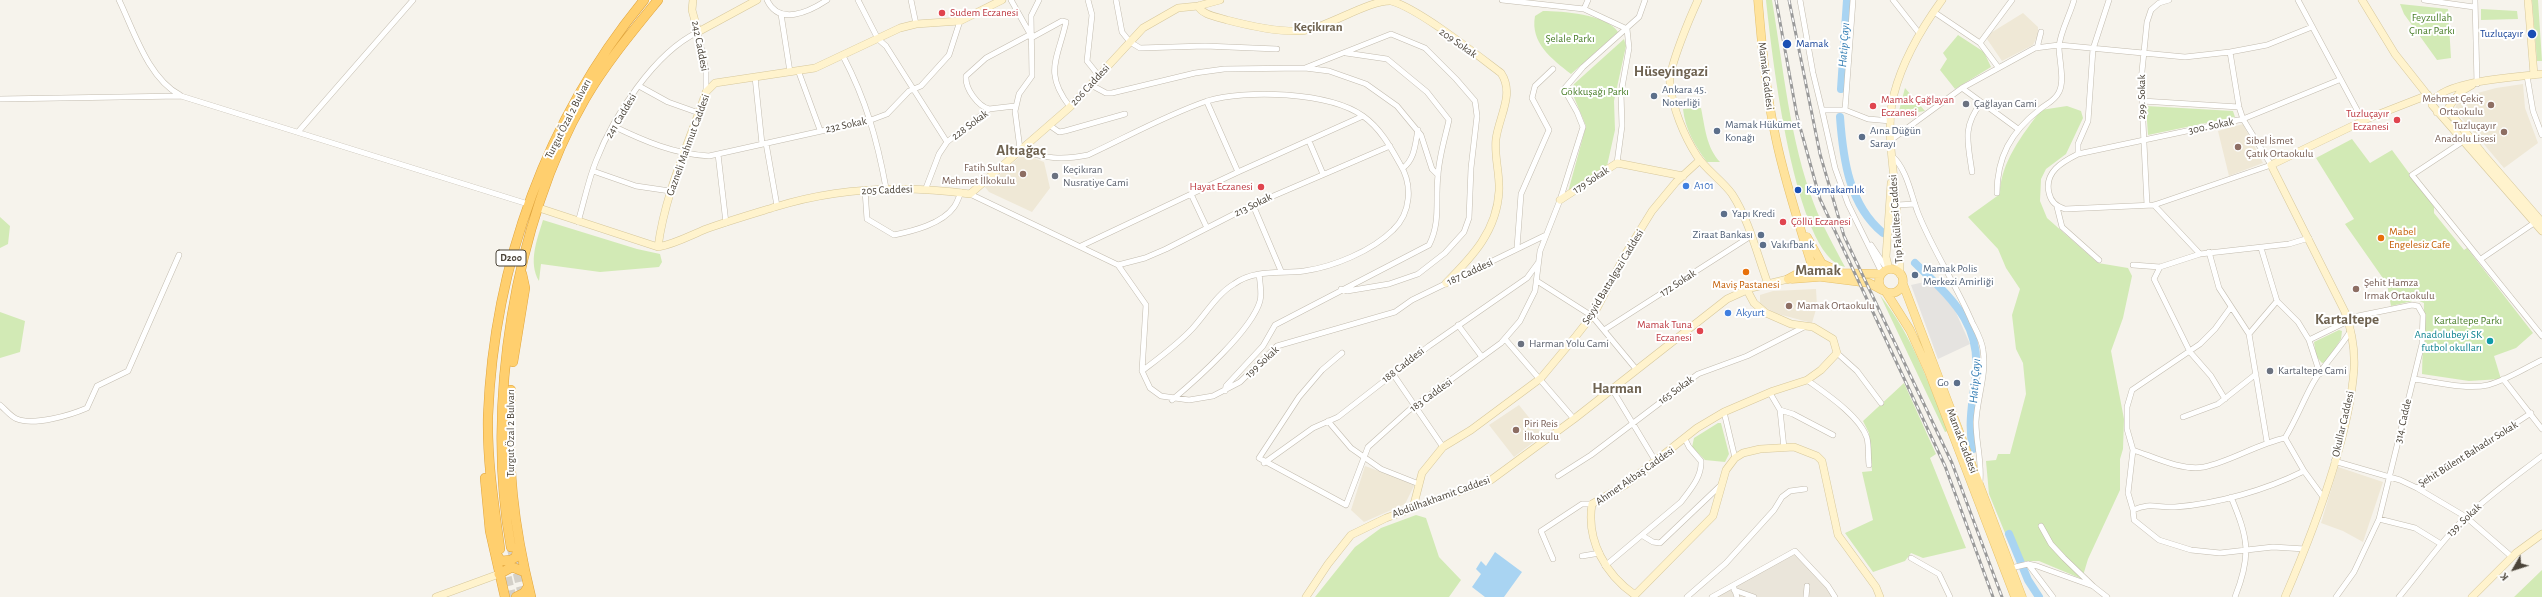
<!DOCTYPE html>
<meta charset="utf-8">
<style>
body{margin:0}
#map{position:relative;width:2542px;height:597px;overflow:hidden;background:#f6f3ec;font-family:"Alegreya Sans",sans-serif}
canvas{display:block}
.north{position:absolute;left:2494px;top:549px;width:40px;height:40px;-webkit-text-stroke:3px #fff;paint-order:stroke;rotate:231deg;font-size:11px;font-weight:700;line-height:16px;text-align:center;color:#4b4439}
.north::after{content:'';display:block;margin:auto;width:14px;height:18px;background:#4b4439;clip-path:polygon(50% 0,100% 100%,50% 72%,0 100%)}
</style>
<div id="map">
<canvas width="2542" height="597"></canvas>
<div class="north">K</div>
</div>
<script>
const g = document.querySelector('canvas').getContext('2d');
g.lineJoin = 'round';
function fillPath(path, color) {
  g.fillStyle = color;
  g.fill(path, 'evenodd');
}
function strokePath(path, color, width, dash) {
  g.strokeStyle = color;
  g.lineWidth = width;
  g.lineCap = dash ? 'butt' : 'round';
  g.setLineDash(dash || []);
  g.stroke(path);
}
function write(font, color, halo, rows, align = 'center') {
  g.font = font + ' "Alegreya Sans",sans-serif';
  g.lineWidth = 4;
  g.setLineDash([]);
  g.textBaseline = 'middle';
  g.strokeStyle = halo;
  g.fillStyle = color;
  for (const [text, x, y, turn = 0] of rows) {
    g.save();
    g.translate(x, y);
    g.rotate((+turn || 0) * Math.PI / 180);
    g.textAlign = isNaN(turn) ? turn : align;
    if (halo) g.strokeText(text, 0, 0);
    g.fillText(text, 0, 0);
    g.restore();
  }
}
const residential = new Path2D(`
 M1795 551 1835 597H1712Z`);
const education = new Path2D(`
 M2023 13 2038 27V35L2033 45 2002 61 1987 39 1989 34Z
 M2523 84 2525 108 2538 143 2504 168 2455 110 2457 102 2463 97 2496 88Z
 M2243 124 2263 163 2229 176 2218 131Z
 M1023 154 1044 162 1050 188 1032 212 989 192 985 187Z
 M1816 289 1817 306 1812 323 1778 314 1760 305V295L1773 291Z
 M1519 405 1543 435 1514 457 1489 425Z
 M1365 466 1415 484 1405 504 1364 522 1351 510Z
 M2338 467 2383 482 2363 542 2343 531 2321 523Z`);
const green = new Path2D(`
 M1766 0H1772C1783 66 1790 141 1814 204 1822 225 1834 246 1845 267 1794 258 1771 47 1766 0Z
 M2532 0H2538L2542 61H2537Z
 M2400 4 2448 9 2451 58 2437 60 2404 14Z
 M2481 9 2517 11 2518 19 2481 20Z
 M1543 11C1561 11 1607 14 1618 32L1571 74C1552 59 1530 43 1535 16Z
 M1958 35 1984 52 1991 67 1955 89 1940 70 1947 59 1943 53Z
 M1624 39 1626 46 1614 101 1615 130 1607 166 1568 192 1586 126 1571 90 1574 84Z
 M1905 88 1925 111 1900 115 1899 111Z
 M2067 106 2081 111 2083 118 2066 154 2046 169 2041 179 2040 201 2047 218 2098 263 2128 268 2132 276 2123 318 2111 351 2124 419 2123 449 2120 459V490L2088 559 2082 579 2039 561H2023L2011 531 2005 533 1989 494 1986 461 1996 460 1998 454H2010L2026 394 2023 363 2016 349 2012 315 2020 289 2006 268 1998 249 1968 217 2000 194C2000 163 2023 134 2041 110Z
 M2146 106 2233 111 2235 117 2148 135Z
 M1701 108C1705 127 1706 147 1720 162H1707C1695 146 1685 129 1683 109Z
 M2352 139 2370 163 2392 150 2434 207V213L2464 250 2467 248 2533 333 2516 348 2494 356 2501 379 2469 381 2422 374 2424 303 2417 300 2391 306 2387 284 2345 224 2354 219 2316 158Z
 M0 217 10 226 8 244 0 248Z
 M543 220 637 249 660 254 662 262 659 267 600 272 541 264 539 281C528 262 537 240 543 220Z
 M1880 295C1913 337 1928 382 1948 431L1945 432Z
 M0 312 25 321 20 352 0 358Z
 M2339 330 2342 331 2341 339 2326 362 2322 363 2316 356 2314 342Z
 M1904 383 1936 454 1930 458 1966 548 1923 558 1911 553 1905 561 1873 572 1845 533 1873 520 1862 472 1872 471 1869 433 1863 421Z
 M1718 423H1721L1729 454 1725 462 1705 460 1692 447 1694 438Z
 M1416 515 1426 518 1439 557 1461 580 1449 597H1315L1355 547 1381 528Z
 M2542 570V597H2514Z`);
const parking = new Path2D(`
 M1929 281 1954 308 1970 344 1938 359 1911 285Z`);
const water = new Path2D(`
 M1495 552 1522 572 1504 597H1485L1472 587 1481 574 1476 569 1481 561 1486 566Z`);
const river = new Path2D(`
 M1841 89 1847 0
 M1840 117C1843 159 1849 205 1883 233
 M1915 263C1952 299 1984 325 1975 382 1972 404 1968 427 1973 449
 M2009 534 2028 580 2039 597`);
const highwayTunnel = new Path2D(`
 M511 547 523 597
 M504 564 512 597`);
const street = new Path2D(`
 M119 0C134 31 148 78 180 95
 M767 0C779 26 809 12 827 0
 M858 0 878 39 886 46 947 142
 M911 0 916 24
 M1011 0 1029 32
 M1039 0 1031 16 1032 76 1019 94 1015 111 1020 149C1043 159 1063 160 1088 155 1127 137 1166 115 1207 101 1246 89 1329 92 1363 116 1380 128 1390 146 1400 164 1413 185 1411 213 1393 230 1372 251 1333 267 1304 271 1280 274 1255 269 1234 284 1217 294 1205 315 1192 329 1177 345 1159 358 1142 371
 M1088 0 1092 15 1087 61 1099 76
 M1116 0 1122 32 1130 42 1140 48 1205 46 1277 49
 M1502 0 1584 9 1627 29 1629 48 1621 93 1622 126 1617 163
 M1800 0 1813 73 1822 110H1845L1868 119 1891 121
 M1893 0 1919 33
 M2298 0 2363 121
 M2424 0 2474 7
 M2475 0 2477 84
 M1584 9 1588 0
 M1934 12 1980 43 1998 67
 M781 14 790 72
 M1031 38 1062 21 1066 22C1058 59 1043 72 1070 107
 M1980 43 2012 0
 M2037 48 2041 32
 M2230 52 2239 107 2243 119 2271 165 2154 205 2065 209C2056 206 2051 202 2049 193 2044 172 2062 162 2078 154L2243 119 2339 80
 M843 56C866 100 877 139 886 188
 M1305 68 1391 34 1425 48 1456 79 1475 101 1477 116 1471 168 1469 218 1464 232 1445 253 1418 274 1389 284 1347 291 1341 289
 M798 70 820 130
 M2527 76 2533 111 2542 135
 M755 77 762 144
 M1091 85 1106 93H1112L1195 73 1224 69 1305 68 1329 71 1366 84 1397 106 1421 135 1432 169 1438 175
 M639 86 668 102 699 113
 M1962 88 2018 129
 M0 99 181 96 528 204
 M2142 101 2239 107
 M1207 102 1238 172
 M989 109C978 106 965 89 966 76L986 58 1031 34
 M1822 110 1835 168 1848 204 1882 273
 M1845 110 1853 0
 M1049 125 1059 132 1065 131 1125 114
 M613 126C644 141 674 154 709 156L871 120 887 114 909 91 921 86 949 55 960 21
 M298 132 413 0
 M1891 140 1962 88 2035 48 2059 45 2185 57 2230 52 2267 45 2312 27
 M2465 140 2412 175 2542 336
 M1309 141 1323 174
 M766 143 777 206
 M718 154 726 223
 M2078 154V144L2088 121 2093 49 2109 0
 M1892 156C1907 169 1911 195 1918 213 1933 251 1956 284 1972 322 1976 330 1982 340 1983 350 1987 374 1977 398 1976 422 1976 443 1982 461 1980 482
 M1403 168C1415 159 1415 144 1418 130
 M593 171 636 186 670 191
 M1972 172C1968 143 1962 127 1981 103
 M926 188 939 154 947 142 989 109 1015 106
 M865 190 867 219 894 235C913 231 942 224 954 207 957 203 959 197 961 192
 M1997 193C1997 157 2011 132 2039 110 2047 103 2054 102 2059 92 2065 81 2059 59 2059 47 2060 32 2070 15 2074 0
 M970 194 1118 265 1146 305 1142 371 1150 388 1161 396 1189 400 1213 396 1240 382 1277 346 1395 312 1412 300 1546 235
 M1191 194 1207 228
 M1253 205 1281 271
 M1897 205 1915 204
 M2147 205 2141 81 2147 22 2151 10 2159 3 2169 0
 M2154 205 2200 254
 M2057 207 2062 227 2099 260
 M578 222C584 202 588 181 596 161 613 117 654 53 698 32L706 71V92
 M1871 245 1887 269
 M1081 246 1238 172 1363 116
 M1517 248 1521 194 1549 130 1532 98 1535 86 1553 69
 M2261 248 2277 301 2298 322 2309 340 2320 374
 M2209 252 2219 288 2249 334 2267 442
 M2481 259 2534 223
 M1118 265 1145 258 1166 249 1250 206 1390 146
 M2133 265 2160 267 2200 254 2289 244 2309 238
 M2160 267 2154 279 2190 352 2211 376 2225 399
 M1537 281 1592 316 1636 369
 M1458 325 1482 357
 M1604 330 1751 236
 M2249 334 2277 301
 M1505 339 1574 419
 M2309 340 2348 321
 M1342 353 1322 370 1299 397 1259 458 1346 505 1368 447 1408 411 1501 343 1520 321 1535 291 1540 251 1560 200 1583 127 1577 112 1564 89 1583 67 1639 17 1645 0
 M1837 353 1857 371 1881 403
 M1393 374 1443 447
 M2414 379C2436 382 2466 390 2488 385 2507 380 2525 368 2542 360
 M2503 379 2542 429
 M1807 380C1825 393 1860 416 1867 438 1869 446 1868 457 1869 465
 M1612 389 1656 462
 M1225 391 1226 386 1263 346 1275 325 1429 245C1441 222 1435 200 1438 175 1439 157 1445 138 1449 120L1427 92 1387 59 1346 53
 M1770 393 1780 410 1784 448
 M1172 400C1196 380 1252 330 1260 301 1262 294 1260 282 1259 274
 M0 405C5 409 11 417 17 419 34 426 71 415 87 408L97 386 128 371 179 255
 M1780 410 1793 414 1833 435
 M1724 412 1735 458
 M2183 417 2218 404 2256 374
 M1328 421 1351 448 1381 469 1419 484
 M2285 438 2304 471 2323 497
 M2133 450C2154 457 2181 471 2204 467 2232 461 2257 444 2285 438 2296 420 2303 401 2313 383 2324 364 2340 349 2351 330
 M2334 461 2400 480 2417 488 2531 413
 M1264 463 1313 428 1338 417 1429 346 1527 278 1538 263
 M2304 471C2266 490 2217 504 2175 507 2157 508 2150 502 2133 510L2134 520 2159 540 2191 550 2220 553 2273 547 2305 549
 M1558 476 1591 455 1698 374 1747 356 1806 326
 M2417 488 2466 517 2512 557
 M2231 497C2248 538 2252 554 2235 597
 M2133 510 2128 493 2133 450 2127 429V407L2132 390 2200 344 2215 329 2231 307
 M2379 519 2415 528 2441 544
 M2041 526 2051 544 2064 558 2093 586
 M1643 536 1653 542 1660 543 1722 484
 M1582 556 1600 553
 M1911 558 1939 574 1950 597
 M1553 559 1541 531 1582 504H1592
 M2028 564 2053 597
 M1605 566 1681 502C1690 490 1702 477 1701 461L1689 447 1685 439
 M2011 568 2028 564 2037 566 2093 586 2107 597
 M1734 588 1737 597
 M1734 590 1754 597
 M1687 597 1726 563 1774 510 1782 497 1790 491 1805 489
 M1712 597 1795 551 1828 586 1835 597
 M1806 597 1807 586
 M2336 597 2354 572 2379 519 2422 344 2423 315 2418 306 2412 305 2348 318
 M2399 597C2420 572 2438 545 2461 522 2486 497 2515 477 2542 456`);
const secondary = new Path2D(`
 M693 0 692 10 698 32 757 0
 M1698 0C1691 15 1668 69 1670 83 1672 107 1684 136 1697 156 1706 170 1722 180 1732 194 1749 220 1757 254 1768 284
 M2362 0 2395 54 2429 97
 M2528 0 2534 75
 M1198 6C1202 15 1218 17 1227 20 1250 26 1276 32 1300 31 1326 29 1368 0 1391 1 1418 8 1477 55 1501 73 1515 94 1499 116 1496 139 1494 156 1500 174 1499 191 1497 231 1472 257 1446 283
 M2542 74C2520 77 2435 81 2432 105L2542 231
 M2449 107 2452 115 2483 154 2542 222
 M2437 112 2446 111 2460 92 2472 85
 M1560 200 1617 163 1683 176
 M539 208 658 247C675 244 689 236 706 229 728 221 752 214 775 207 839 187 904 185 970 194L1070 107 1143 28 1178 8 1198 6 1220 0
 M658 247C665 193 689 143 706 92L715 83 815 68 900 28 916 24 960 21 1002 0
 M1889 269 1886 257 1891 183
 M1900 274C1899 249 1898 225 1896 201 1894 167 1885 128 1894 94 1903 59 1921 29 1942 0
 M1747 290 1754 303 1766 313 1791 324 1813 327 1833 339 1837 353 1821 370 1807 380 1773 391 1724 412 1697 428 1625 485 1592 504C1586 541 1606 575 1635 595L1713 516 1726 470 1735 458 1743 453 1760 449 1794 447 1817 456 1822 461 1838 535 1876 587 1880 597
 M1413 508 1422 473 1443 447 1471 430 1541 378 1576 336 1595 312 1626 253 1652 211 1676 182 1700 160
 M436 597 499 574
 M1306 597 1328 564 1351 535 1386 518 1491 480 1574 419 1727 299 1751 288 1788 279
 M2285 597C2313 532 2349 440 2354 369 2355 350 2352 331 2345 312L2271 165 2369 118 2428 95
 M2472 597 2516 553 2542 534`);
const primary = new Path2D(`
 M1758 0C1762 47 1766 94 1776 139 1785 182 1799 224 1812 266
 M1807 237 1821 262
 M1879 281a12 12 0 1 1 24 0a12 12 0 1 1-24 0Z
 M1821 277 1869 283 1882 290
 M1788 279 1819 262 1842 273 1881 274
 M1792 279 1819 277 1825 274
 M1903 284 2022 597
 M1886 292 1910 330 1929 372 2015 597`);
const highway = new Path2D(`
 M513 362 525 288 522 274
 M511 390C507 467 513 523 531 597
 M485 478 490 531 505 597
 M511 547C485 409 514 221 585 99 606 63 632 32 658 0
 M500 549C494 505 487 461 488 416 494 264 547 118 644 0
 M495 552 501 561 511 560 516 557 518 547
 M499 574 512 567 525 572
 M516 597 524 593 528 587`);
const rail = new Path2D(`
 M1776 0 1797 116 1820 199 1945 466 1993 597
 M1789 0 1820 154 1844 236 1952 463 2002 597`);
const markers = [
 [942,13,4,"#e0444e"],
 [2532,34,5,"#1a4fb4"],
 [1787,44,5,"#1a4fb4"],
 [1654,96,4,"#5c6f8a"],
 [1966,104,4,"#6b7280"],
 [2491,105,4,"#8d6e63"],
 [1873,106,4,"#e0444e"],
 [2397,120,4,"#e0444e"],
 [1717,131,4,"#5c6f8a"],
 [2504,132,4,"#8d6e63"],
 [1862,137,4,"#5c6f8a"],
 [2238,147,4,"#8d6e63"],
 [1023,174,4,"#8d6e63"],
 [1055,176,4,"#6b7280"],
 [1686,186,4,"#3f7fe0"],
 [1261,187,4,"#e0444e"],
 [1798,190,4,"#1a4fb4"],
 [1724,214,4,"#5c6f8a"],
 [1783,222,4,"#e0444e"],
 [1761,235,4,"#5c6f8a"],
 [2381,238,4,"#e8710a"],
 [1763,245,4,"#5c6f8a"],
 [1746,272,4,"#e8710a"],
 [1915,275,4,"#5c6f8a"],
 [2356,289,4,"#8d6e63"],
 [1789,306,4,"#8d6e63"],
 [1728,313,4,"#3f7fe0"],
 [1700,331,4,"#e0444e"],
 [2490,341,4,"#0f9aa8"],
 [1521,344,4,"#6b7280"],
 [2270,371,4,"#6b7280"],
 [1957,383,4,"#5c6f8a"],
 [1516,430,4,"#8d6e63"]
];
const shields = [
 [511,258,30]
];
const shieldNames = [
 ["D200",511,258]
];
const healthNames = [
 ["Sudem Eczanesi",950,13],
 ["Mamak Çağlayan",1881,100],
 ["Eczanesi",1881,113],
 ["Tuzluçayır",2389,114,"right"],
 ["Eczanesi",2389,127,"right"],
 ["Hayat Eczanesi",1253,187,"right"],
 ["Çöllü Eczanesi",1791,222],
 ["Mamak Tuna",1692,325,"right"],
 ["Eczanesi",1692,338,"right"]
];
const parkNames = [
 ["Feyzullah",2432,18],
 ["Çınar Parkı",2432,31],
 ["Şelale Parkı",1570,39],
 ["Gökkuşağı Parkı",1595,92],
 ["Kartaltepe Parkı",2468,321]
];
const transitNames = [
 ["Tuzluçayır",2523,34,"right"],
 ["Mamak",1796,44],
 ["Kaymakamlık",1806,190]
];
const streetNames = [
 ["209 Sokak",1458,43,35],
 ["242 Caddesi",700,46,79],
 ["Mamak Caddesi",1766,76,83],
 ["206 Caddesi",1090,85,-47],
 ["299. Sokak",2142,97,-90],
 ["241 Caddesi",621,116,-59],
 ["Turgut Özal 2 Bulvarı",568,119,-63],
 ["232 Sokak",846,125,-12],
 ["228 Sokak",970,125,-37],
 ["300. Sokak",2211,126,-12],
 ["Gazneli Mahmut Caddesi",688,145,-70],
 ["179 Sokak",1591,180,-33],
 ["205 Caddesi",887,190,-2],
 ["213 Sokak",1253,205,-26],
 ["Tıp Fakültesi Caddesi",1896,219,-94],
 ["187 Caddesi",1470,272,-25],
 ["Seyyid Battalgazi Caddesi",1613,277,-59],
 ["172 Sokak",1678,283,-33],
 ["199 Sokak",1262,362,-43],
 ["188 Caddesi",1403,365,-38],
 ["165 Sokak",1676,390,-36],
 ["183 Caddesi",1431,395,-36],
 ["314. Cadde",2403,421,-77],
 ["Okullar Caddesi",2343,424,-77],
 ["Turgut Özal 2 Bulvarı",511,433,-90],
 ["Mamak Caddesi",1962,441,69],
 ["Şehit Bülent Bahadır Sokak",2468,454,-32],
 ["Ahmet Akbaş Caddesi",1635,476,-35],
 ["Abdülhakhamit Caddesi",1441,497,-20],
 ["139. Sokak",2464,520,-44]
];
const serviceNames = [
 ["Ankara 45.",1662,90],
 ["Noterliği",1662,103],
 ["Mamak Hükümet",1725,125],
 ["Konağı",1725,138],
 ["Aına Düğün",1870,131],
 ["Sarayı",1870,144],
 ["Yapı Kredi",1732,214],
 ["Ziraat Bankası",1753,235,"right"],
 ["Vakıfbank",1771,245],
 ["Mamak Polis",1923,269],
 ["Merkezi Amirliği",1923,282],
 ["Go",1949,383,"right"]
];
const educationNames = [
 ["Mehmet Çekiç",2483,99,"right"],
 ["Ortaokulu",2483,112,"right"],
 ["Tuzluçayır",2496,126,"right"],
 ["Anadolu Lisesi",2496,139,"right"],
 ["Sibel İsmet",2246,141],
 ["Çatık Ortaokulu",2246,154],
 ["Fatih Sultan",1015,168,"right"],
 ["Mehmet İlkokulu",1015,181,"right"],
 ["Şehit Hamza",2364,283],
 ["Irmak Ortaokulu",2364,296],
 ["Mamak Ortaokulu",1797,306],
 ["Piri Reis",1524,424],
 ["İlkokulu",1524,437]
];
const worshipNames = [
 ["Çağlayan Cami",1974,104],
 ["Keçikıran",1063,170],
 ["Nusratiye Cami",1063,183],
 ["Harman Yolu Cami",1529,344],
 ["Kartaltepe Cami",2278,371]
];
const shopNames = [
 ["A101",1694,186],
 ["Akyurt",1736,313]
];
const foodNames = [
 ["Mabel",2389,232],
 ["Engelesiz Cafe",2389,245],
 ["Maviş Pastanesi",1746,285,"center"]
];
const cultureNames = [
 ["Anadolubeyi SK",2482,335],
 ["futbol okulları",2482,348]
];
const waterNames = [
 ["Hatip Çayı",1844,45,-86],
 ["Hatip Çayı",1975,381,-86]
];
const quarterNames = [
 ["Keçikıran",1318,27]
];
const districtNames = [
 ["Hüseyingazi",1671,71],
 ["Altıağaç",1021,150],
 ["Mamak",1818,270],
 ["Kartaltepe",2347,319],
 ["Harman",1617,388]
];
fillPath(residential, '#eae5da');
fillPath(education, '#efe8d6');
fillPath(green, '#d2eab5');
fillPath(parking, '#e5e3e0');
fillPath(water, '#a9d4f2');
strokePath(river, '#a9d4f2', 8);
strokePath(highwayTunnel, '#d4d0c8', 9, [9, 4.5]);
strokePath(street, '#c2bbae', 6);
strokePath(secondary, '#d6c79b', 8);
strokePath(primary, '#e6c16a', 9);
strokePath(highway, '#e0a43c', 10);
strokePath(street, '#fff', 5);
strokePath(secondary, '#fff3cd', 7);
strokePath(primary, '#ffe39c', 8);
strokePath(highway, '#ffcf6e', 9);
strokePath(rail, '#9a9a9a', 3);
strokePath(rail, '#fff', 1.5, [4.5]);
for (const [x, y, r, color] of markers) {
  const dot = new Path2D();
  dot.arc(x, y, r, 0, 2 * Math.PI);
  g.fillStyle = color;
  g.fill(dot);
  strokePath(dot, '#fff', 1.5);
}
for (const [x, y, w] of shields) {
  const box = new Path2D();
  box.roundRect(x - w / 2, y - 8, w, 16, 3);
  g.fillStyle = '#fff';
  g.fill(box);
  strokePath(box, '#4b4439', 1);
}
write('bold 10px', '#4b4439', null, shieldNames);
write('11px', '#be3a42', '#fff', healthNames, 'left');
write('11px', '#4a7f2a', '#fff', parkNames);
write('11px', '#164399', '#fff', transitNames, 'left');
write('11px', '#4b4439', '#fff', streetNames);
write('11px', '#4e5e75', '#fff', serviceNames, 'left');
write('11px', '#785e54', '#fff', educationNames, 'left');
write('11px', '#5b616d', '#fff', worshipNames, 'left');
write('11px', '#366cbe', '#fff', shopNames, 'left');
write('11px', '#c56008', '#fff', foodNames, 'left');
write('11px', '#0d838f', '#fff', cultureNames, 'right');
write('italic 12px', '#2e7ab2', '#fff', waterNames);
write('bold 13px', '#6e6250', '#fff', quarterNames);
write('bold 15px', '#6e6250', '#fff', districtNames);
</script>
